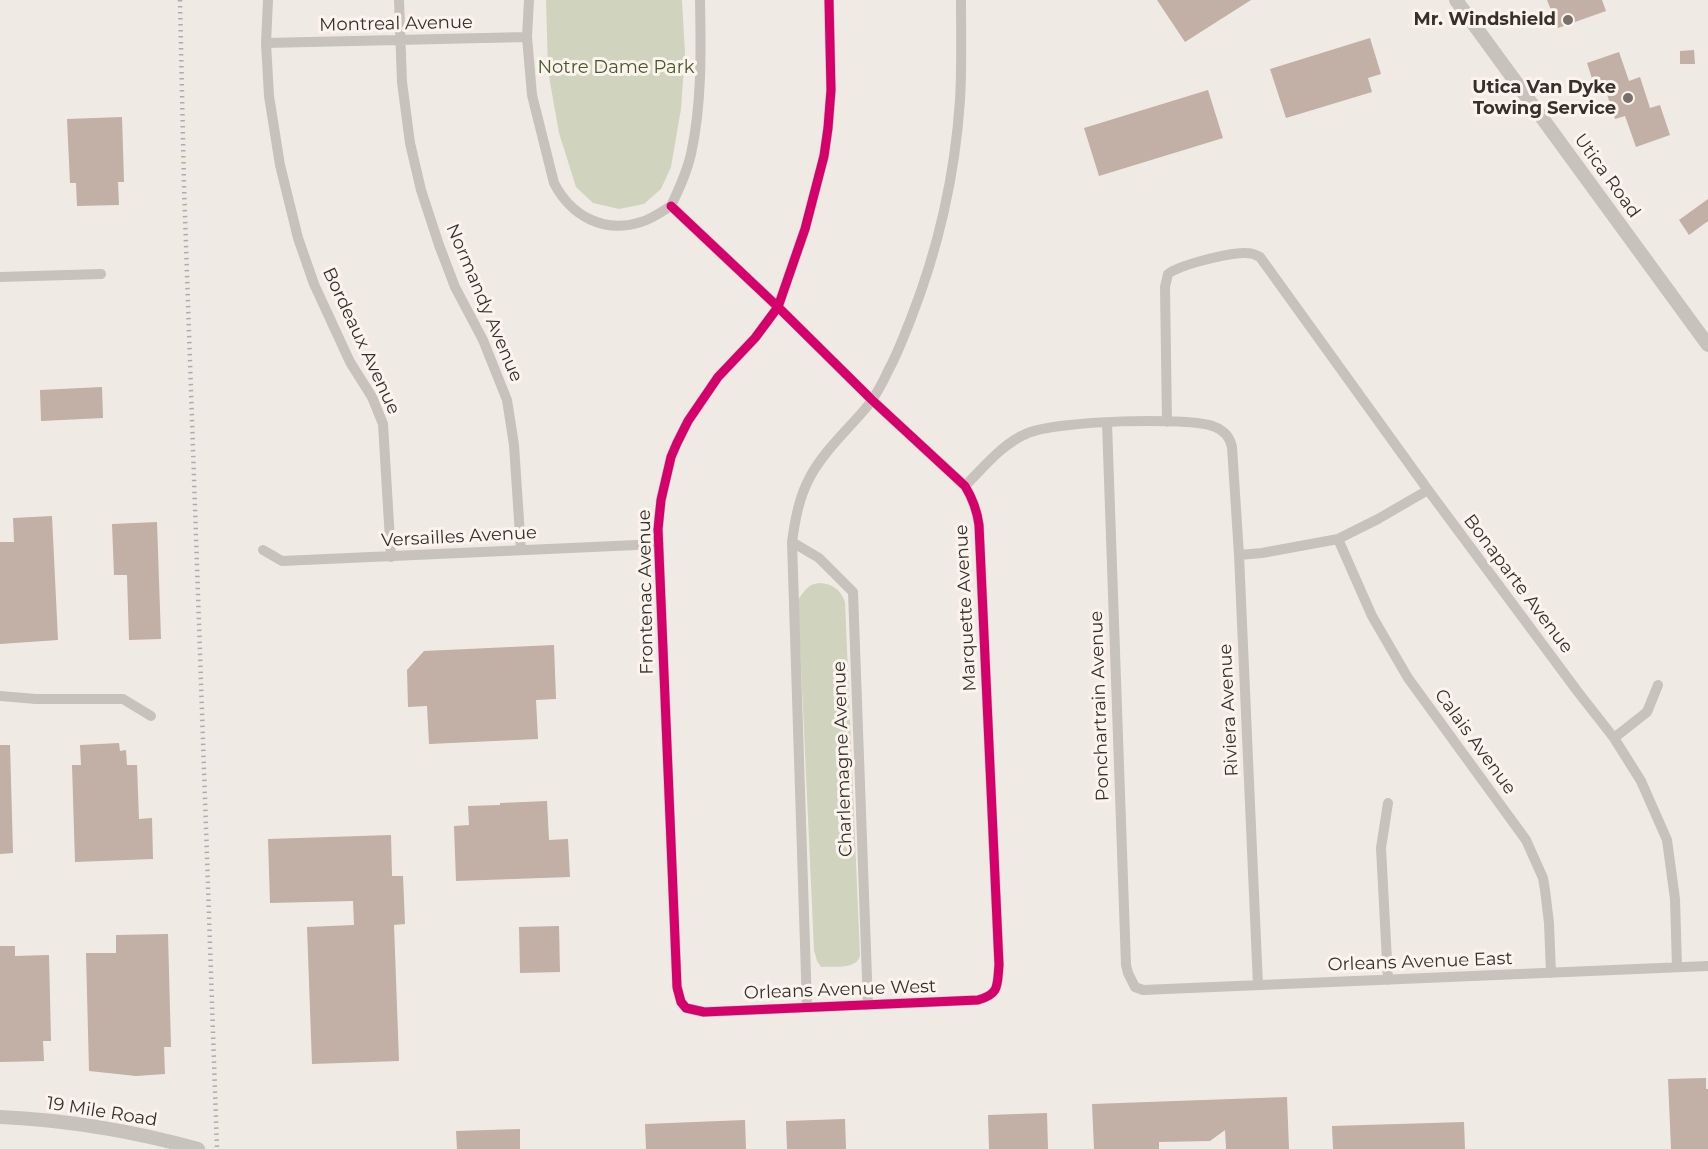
<!DOCTYPE html>
<style>
body{margin:0}
canvas{display:block;background:#efeae4}
</style>
<canvas width="1708" height="1149"></canvas>
<script>
const g = document.querySelector('canvas').getContext('2d');
g.lineJoin = 'round';
function fillPath(path, color) {
  g.fillStyle = color;
  g.fill(path, 'evenodd');
}
function strokePath(path, color, width, dash) {
  g.strokeStyle = color;
  g.lineWidth = width;
  g.lineCap = dash ? 'butt' : 'round';
  g.setLineDash(dash || []);
  g.stroke(path);
}
function write(font, color, halo, rows, align = 'center') {
  g.font = font + ' Montserrat,sans-serif';
  g.lineWidth = 6;
  g.setLineDash([]);
  g.textBaseline = 'middle';
  g.strokeStyle = halo;
  g.fillStyle = color;
  for (const [text, x, y, turn = 0] of rows) {
    g.save();
    g.translate(x, y);
    g.rotate((+turn || 0) * Math.PI / 180);
    g.textAlign = isNaN(turn) ? turn : align;
    if (halo) g.strokeText(text, 0, 0);
    g.fillText(text, 0, 0);
    g.restore();
  }
}
const green = new Path2D(`
 M546 0H682L685 53 681 109 671 167 661 189 644 204 619 209 593 203 576 187 559 133 548 71Z
 M819 583C833 584 840 589 845 602L860 956C856 970 834 966 821 967L817 961 814 950 798 600C804 591 808 584 819 583Z`);
const building = new Path2D(`
 M1157 0H1251L1185 42Z
 M1547 0H1602L1606 11 1558 28Z
 M1370 38 1381 74 1368 78 1372 92 1286 118 1270 69Z
 M1694 50 1695 64H1680V51Z
 M1619 52 1629 81 1640 77 1650 108 1660 105 1670 135 1636 147 1625 116 1615 119 1605 88 1596 91 1587 63Z
 M1208 90 1223 138 1099 176 1084 128Z
 M122 117 124 182H118L119 205 77 206 76 183H70L67 119Z
 M1708 199V221L1689 235 1679 220Z
 M102 387 103 418 41 421 40 390Z
 M52 516 58 640 0 644V542H14L13 518Z
 M157 522 161 639 129 640 127 575H114L112 524Z
 M554 645 556 699 536 700 538 739 429 744 427 706 408 707 407 670 424 651Z
 M119 743 120 751 126 750 127 765H137L139 819 152 818 153 859 75 862 72 765H81L80 745Z
 M0 745H10L13 853 0 854Z
 M547 801 549 840 568 839 570 877 456 881 454 826 469 825 468 806 500 805V803Z
 M391 835 392 876H403L405 924 394 925 399 1061 312 1064 307 927 354 925 353 901 270 903 268 839Z
 M559 926 560 972 520 973 519 927Z
 M168 934 171 1047H164L165 1074 136 1076 89 1071 86 953H116V935Z
 M0 946H15V956L49 955 51 1041H43L44 1061 0 1062Z
 M1706 1078V1089H1708V1149H1671L1668 1079Z
 M1287 1097 1289 1149H1226L1225 1130 1210 1141 1159 1142V1149H1094L1092 1104Z
 M1047 1113 1048 1149H989L988 1115Z
 M845 1119 846 1149H787L786 1121Z
 M745 1120 746 1149H646L645 1124Z
 M1464 1122 1465 1149H1333L1332 1126Z
 M520 1129V1149H457L456 1131Z`);
const minor = new Path2D(`
 M268 0 266 43 269 96 280 165 298 238 314 284 350 362 372 397 383 424 391 557
 M399 0 402 82 410 143 421 190 439 245 455 287 483 340 507 400 514 445 521 550
 M529 0 527 37 532 95 554 183C571 216 604 234 641 222 652 219 661 212 671 206
 M266 43 527 37
 M671 206 778 307 872 400 965 486C973 499 977 510 979 525L999 965C997 985 1000 994 978 1000L704 1012 686 1008 681 1002 677 987 658 529 661 500 671 457 677 443 688 421 718 377 755 338 778 307 805 229 824 156 828 128 831 90 829 0
 M671 206C679 189 687 172 691 154 702 104 701 51 700 0
 M0 277 101 274
 M1167 422 1165 287 1168 274C1179 265 1231 252 1246 253 1251 253 1255 254 1260 257L1428 490 1578 692 1614 738 1641 781 1667 840 1675 899 1677 967
 M1107 423 1126 965 1128 973 1135 987 1143 990 1708 966
 M965 486C984 467 1003 443 1028 433 1055 421 1189 416 1215 427 1225 431 1230 437 1232 447L1239 555 1258 985
 M1338 539 1372 616 1408 678 1526 840 1543 878 1545 890 1549 923 1551 973
 M792 542 819 558 853 592 868 1005
 M263 550 282 561 659 544
 M1239 555 1262 553 1338 539 1378 519 1428 490
 M0 696 36 699H123L151 716
 M1614 738 1647 712 1658 685
 M1388 803 1381 848 1388 980
 M807 1007 792 542C795 520 799 497 810 477 825 449 851 427 870 403 877 393 883 382 888 371 897 355 903 338 910 321 938 250 955 176 960 100 962 67 961 33 961 0`);
const tertiary = new Path2D(`
 M1456 0 1708 345
 M0 1117C67 1120 133 1131 198 1149`);
const rail = new Path2D(`
 M180 0 184 186 217 1149`);
const cycleway = new Path2D(`
 M671 206 778 307 872 400 965 486C973 499 977 510 979 525L999 965C997 985 1000 994 978 1000L704 1012 686 1008 681 1002 677 987 658 529 661 500 671 457 677 443 688 421 718 377 755 338 778 307 805 229 824 156 828 128 831 90 829 0`);
const markers = [
 [1568,20,6,"#79706c"],
 [1628,98,6,"#79706c"]
];
const poiNames = [
 ["Mr. Windshield",1556,20],
 ["Utica Van Dyke",1616,88],
 ["Towing Service",1616,109]
];
const streetNames = [
 ["Montreal Avenue",396,24,-1],
 ["Utica Road",1607,176,54],
 ["Normandy Avenue",484,303,67],
 ["Bordeaux Avenue",361,341,65],
 ["Versailles Avenue",459,537,-3],
 ["Bonaparte Avenue",1518,584,53],
 ["Frontenac Avenue",646,592,-91],
 ["Marquette Avenue",966,608,-93],
 ["Ponchartrain Avenue",1100,706,-92],
 ["Riviera Avenue",1229,710,-93],
 ["Calais Avenue",1475,742,54],
 ["Charlemagne Avenue",843,759,-92],
 ["Orleans Avenue East",1420,962,-2],
 ["Orleans Avenue West",840,990,-2],
 ["19 Mile Road",102,1112,9]
];
const parkNames = [
 ["Notre Dame Park",616,68]
];
fillPath(green, '#d0d4bf');
fillPath(building, '#c2afa6');
strokePath(minor, '#c8c2bd', 10);
strokePath(tertiary, '#c8c2bd', 14);
strokePath(rail, '#b0aba7', 4.5, [1.5, 4.5]);
strokePath(cycleway, '#d6006c', 9);
for (const [x, y, r, color] of markers) {
  const dot = new Path2D();
  dot.arc(x, y, r, 0, 2 * Math.PI);
  g.fillStyle = color;
  g.fill(dot);
  strokePath(dot, '#faf4ed', 2);
}
write('bold 18px', '#392f2b', '#faf4ed', poiNames, 'right');
write('18px', '#392f2b', '#faf4ed', streetNames);
write('18px', '#49572f', '#faf4ed', parkNames);
</script>
